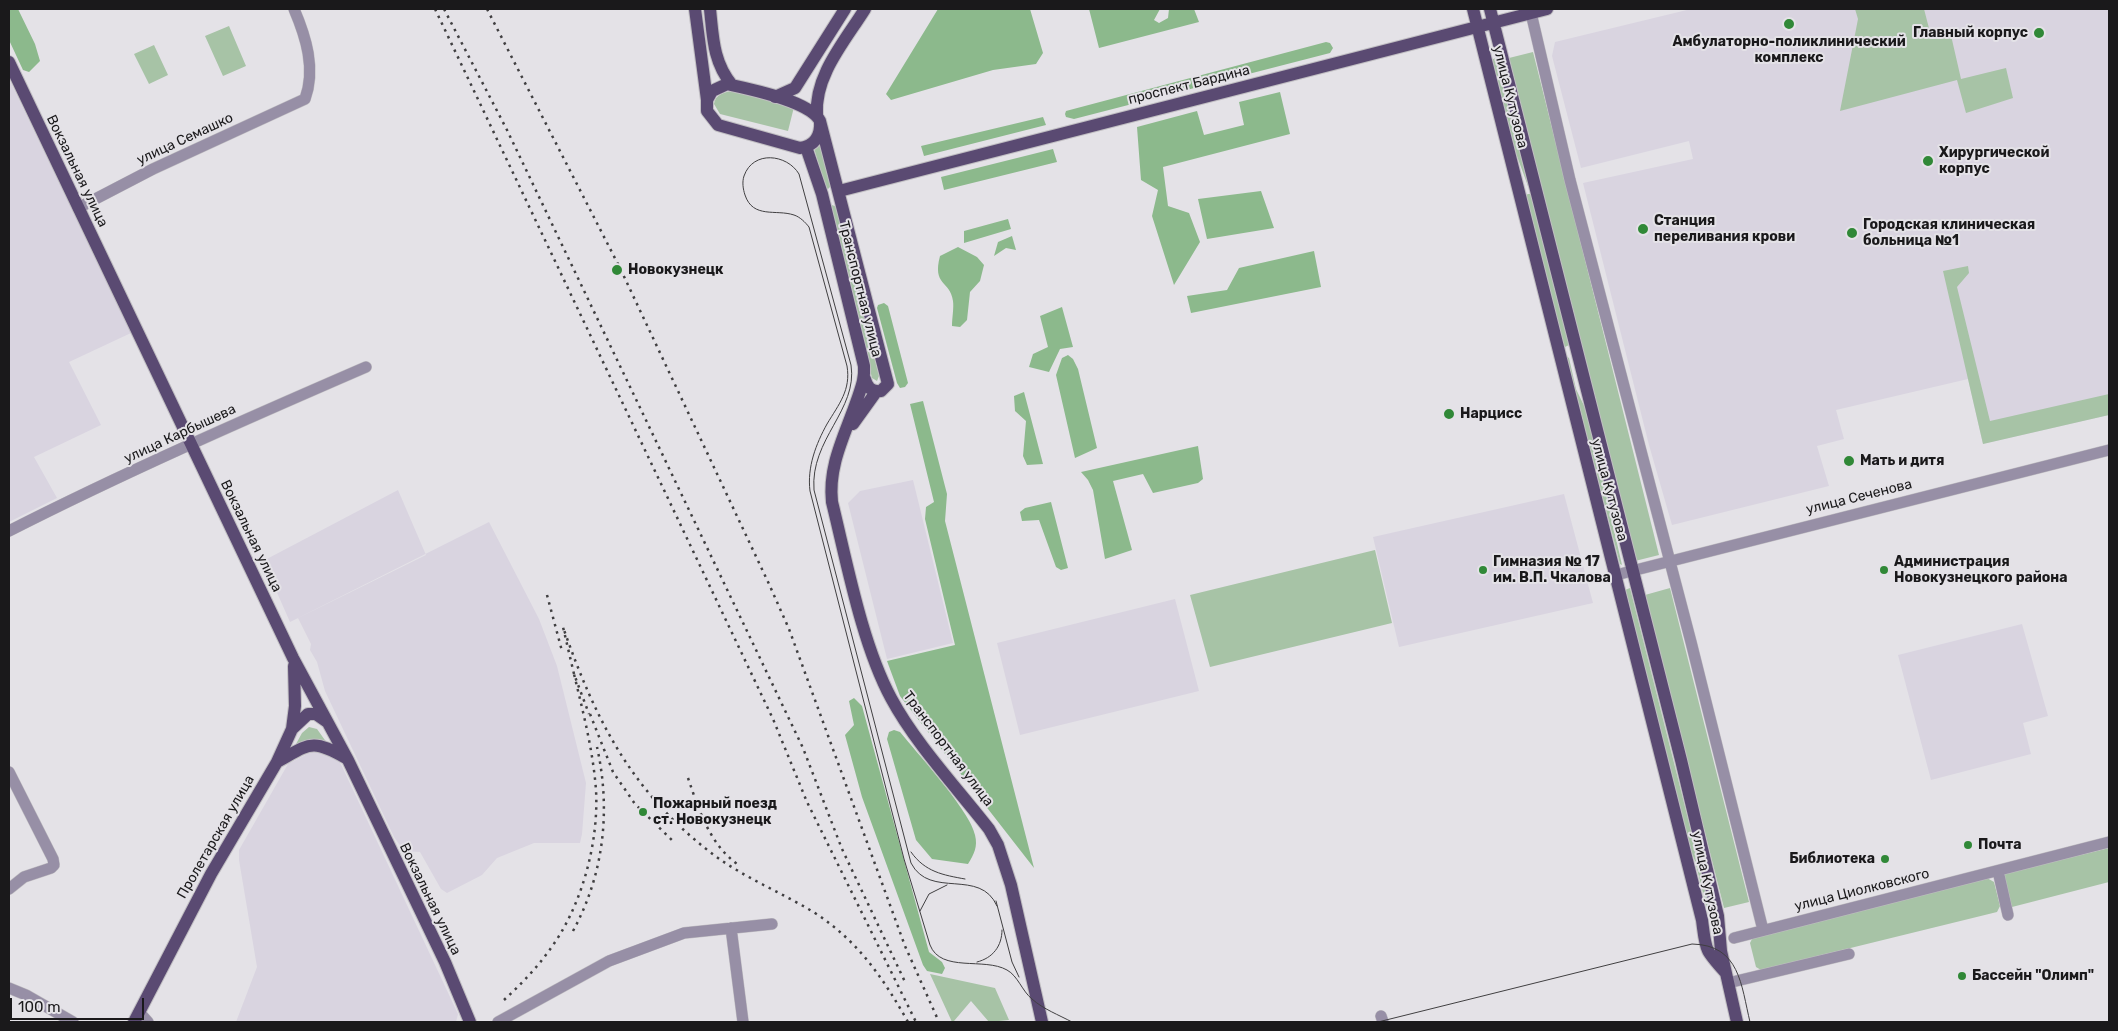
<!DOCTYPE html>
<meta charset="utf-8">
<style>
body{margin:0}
#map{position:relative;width:2118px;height:1031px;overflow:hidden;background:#e4e2e7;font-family:Rubik,sans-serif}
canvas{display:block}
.frame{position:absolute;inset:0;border:10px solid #1a191b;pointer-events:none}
.scale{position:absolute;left:10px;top:998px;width:134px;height:22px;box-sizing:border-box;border:2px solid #1a191b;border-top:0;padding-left:6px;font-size:15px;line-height:18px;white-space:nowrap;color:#1a191b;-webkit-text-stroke:4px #e4e2e7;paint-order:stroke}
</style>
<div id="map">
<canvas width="2118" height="1031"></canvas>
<div class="frame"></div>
<div class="scale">100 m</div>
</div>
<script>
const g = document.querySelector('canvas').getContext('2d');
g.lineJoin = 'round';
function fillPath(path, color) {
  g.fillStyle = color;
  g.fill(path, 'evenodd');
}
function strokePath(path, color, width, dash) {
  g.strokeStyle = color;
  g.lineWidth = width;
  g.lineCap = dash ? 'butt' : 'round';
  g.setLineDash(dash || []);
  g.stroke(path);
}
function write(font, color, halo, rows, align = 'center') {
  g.font = font + ' Rubik,sans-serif';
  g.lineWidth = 4;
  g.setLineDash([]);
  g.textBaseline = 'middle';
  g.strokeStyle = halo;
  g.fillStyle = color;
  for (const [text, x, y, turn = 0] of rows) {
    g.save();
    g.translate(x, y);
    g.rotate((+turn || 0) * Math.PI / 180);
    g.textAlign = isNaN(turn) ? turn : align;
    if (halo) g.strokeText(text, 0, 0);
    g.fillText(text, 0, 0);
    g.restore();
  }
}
const built = new Path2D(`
 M1691 9H2109V415L1983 444 1968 379 1836 410 1844 439 1817 446 1829 486 1672 525 1649 445 1583 183 1693 159 1689 141 1581 168 1552 56 1555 42Z
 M9 79 131 333 69 362 101 425 34 457 57 498 9 522Z
 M913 480 953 643 887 659 848 503 860 491Z
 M398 490 426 555 290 622 263 561Z
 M1564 494 1593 603 1399 647 1373 537Z
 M489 522 539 619 557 666 586 783 582 834 580 843H534L497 858 482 875 447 893 441 889 420 852 404 851 394 837 325 691 317 662 310 650 311 644 298 618Z
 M1175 599 1199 691 1020 735 997 643Z
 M2022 624 2048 716 2023 723 2031 754 1931 780 1898 655Z
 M317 749 339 760 458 1014 456 1022H236L257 967 239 860V850L288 764Z`);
const green = new Path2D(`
 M1855 9H1924L1931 36 1950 31 1961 79 2006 68 2013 98 1966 113 1957 80 1840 111 1858 19Z
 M229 26 246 66 223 76 205 36Z
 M154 45 168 75 149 84 134 54Z
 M1533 52 1659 555 1635 561 1509 58Z
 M1496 58 1529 184 1528 186 1511 140 1490 60Z
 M732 91 794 107 788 131 720 114 714 104C715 95 724 92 732 91Z
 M820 144 832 185 828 189 825 187 814 148Z
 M1528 194H1531L1569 345 1563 348 1526 195Z
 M832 205 837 207 879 376 877 381 872 378 830 209Z
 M1968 266 1969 273 1957 287 1990 421 2109 394V415L1983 444 1943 271Z
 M1566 356 1569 358 1576 389 1587 412 1622 565 1620 564Z
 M1375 550 1392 623 1210 667 1190 595Z
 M1630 588 1711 910V913H1708L1695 861 1688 844 1625 590Z
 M1670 588 1749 902 1724 908 1645 595Z
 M309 727 317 729 327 743 296 744 302 733Z
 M2109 848V882L2012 907 2003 876 2006 873Z
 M1987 878 1994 882 2000 906 1997 912 1761 970 1756 967 1750 943 1753 937Z
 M930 974 995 988 1009 1020 989 1022 971 1001 954 1021 955 1022H952Z`);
const forest = new Path2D(`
 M9 9H18L35 44 40 61 29 72 23 70 9 40Z
 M938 9H1030L1043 53 1036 64 993 70 891 100 886 94Z
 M1089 9H1160L1154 20 1159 23 1168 18 1169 9H1194L1199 22 1099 48Z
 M1326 42 1330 43 1333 48 1330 53 1074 119 1066 117 1065 114 1066 111Z
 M1280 92 1290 134 1163 167 1168 206 1189 213 1200 242 1174 285 1152 216 1158 190 1141 180 1137 127 1197 111 1204 135 1244 125 1239 102Z
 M1043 117 1046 125 924 156 921 146Z
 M1053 149 1057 162 944 190 941 177Z
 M1261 191 1274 228 1207 239 1198 199Z
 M1008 219 1011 229 964 243V231Z
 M1012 236 1016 250 1006 248 994 256 998 242Z
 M958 247 977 257 984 265 980 281 970 292 967 320 960 327 952 326C952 318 954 308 953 301 950 280 932 286 940 256Z
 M1314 251 1321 287 1191 313 1187 296 1227 290 1239 268Z
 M884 303 888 306 908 383 905 387 900 388 897 383 877 308 878 305Z
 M1062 307 1073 347 1060 349 1049 372 1029 367 1033 354 1048 347 1040 316Z
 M1068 355 1073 359 1078 369 1097 448 1075 458 1056 375 1062 358Z
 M1024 392 1043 464 1027 465 1023 456 1026 421 1015 411 1014 396Z
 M923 401 947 494 945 521 1034 868 900 696 887 661 955 645 925 519 926 507 934 502 910 404Z
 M1198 446 1203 479 1198 483 1153 493 1143 474 1113 481 1132 550 1105 559 1093 490 1088 480 1081 472Z
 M1051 502 1068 568 1061 570 1056 567 1039 520 1022 521 1020 512 1025 508Z
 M854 698 862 706 929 952 942 962 945 968 942 974 927 971 923 965 862 797 845 735 854 725 849 701Z
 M894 730 900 732C917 753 971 812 975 835 978 847 974 854 968 864L932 859 916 840 887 739 889 732Z`);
const minor = new Path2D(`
 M1531 13 1570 180 1691 642 1763 930
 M78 208 153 169 305 99C316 69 306 37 294 9
 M9 531C125 472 246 419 366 367
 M1616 575 2109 450
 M9 772 53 859 54 865 51 868 24 877 9 889
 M1998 871 2008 915
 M731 928 743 1022
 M1734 938 2109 842
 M1728 983 1849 954
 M9 988 26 995 73 1022
 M139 1012 148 1022
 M1381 1016 1383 1022
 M498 1022 609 961 684 933 772 924`);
const major = new Path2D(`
 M695 9 707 100
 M710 9C713 37 713 62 732 85
 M1473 9 1702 920C1706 950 1704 949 1725 972
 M1490 9 1681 760 1718 916 1721 951 1737 1022
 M9 62 293 658 348 760 445 962 470 1022
 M775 97 795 88 845 9
 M817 115C814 76 845 41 865 9
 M820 121C821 136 815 146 800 148L718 125 707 111V100L712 91 727 84C750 89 810 101 820 121L888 384 881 391C871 392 867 387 865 379
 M806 147 822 194 864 366C865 379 861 388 857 400 845 435 828 465 832 502 847 563 862 644 891 698 915 743 957 788 989 829L998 845 1011 885 1042 1022
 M839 191 1547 9
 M853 424 876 392
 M292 729 308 714H316L326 721
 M277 762C310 744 311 738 346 758
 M134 1022 211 874 277 762 292 729 295 706 294 666`);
const tram = new Path2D(`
 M911 852C925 872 943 875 965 879
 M996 901 1012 962 1019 977
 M997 906C980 867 930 900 911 863L814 490C810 439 858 410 851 365L799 174C787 154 753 150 744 176 742 182 743 189 745 195 753 219 776 209 794 215 800 217 805 222 809 227L847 366C851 390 839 404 827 424 816 444 807 467 810 491L904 859 930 945C941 973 984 957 1007 970 1018 976 1022 991 1032 999 1043 1009 1059 1015 1072 1022
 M920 911 929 894 947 885
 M977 962C993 958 1002 946 1002 930
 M1378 1022 1692 944C1740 945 1741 985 1750 1022`);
const rail = new Path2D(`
 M435 9 773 719 807 802 916 1022
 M444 9 507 130 803 748 842 849 906 984
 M487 9 620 268 769 584 789 629 905 946 939 1022
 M547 595 562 651
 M574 674 563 627C595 719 631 791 710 852 742 877 781 892 815 913 859 942 883 978 908 1022
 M590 714 613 772 635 804 674 842
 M688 778C699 810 709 843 737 864
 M573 931C604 874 611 810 597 747
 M504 1000C520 985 535 970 548 952 581 909 599 844 596 790 593 750 583 712 574 674L589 714`);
const markers = [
 [1789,24,6,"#308837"],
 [2039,33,6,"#308837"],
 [1928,161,6,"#308837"],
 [1643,229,6,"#308837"],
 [1852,233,6,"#308837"],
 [617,270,6,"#308837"],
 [1449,414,6,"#308837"],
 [1849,461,6,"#308837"],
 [1483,570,5,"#308837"],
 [1884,570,5,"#308837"],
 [643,812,5,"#308837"],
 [1968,845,5,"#308837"],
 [1885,859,5,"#308837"],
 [1962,976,5,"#308837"]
];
const poiNames = [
 ["Главный корпус",2028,33,"right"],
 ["Амбулаторно-поликлинический",1789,42,"center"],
 ["комплекс",1789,58,"center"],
 ["Хирургической",1939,153],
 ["корпус",1939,169],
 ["Станция",1654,221],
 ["переливания крови",1654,237],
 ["Городская клиническая",1863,225],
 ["больница №1",1863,241],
 ["Новокузнецк",628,270],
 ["Нарцисс",1460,414],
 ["Мать и дитя",1860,461],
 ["Гимназия № 17",1493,562],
 ["им. В.П. Чкалова",1493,578],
 ["Администрация",1894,562],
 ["Новокузнецкого района",1894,578],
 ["Пожарный поезд",653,804],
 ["ст. Новокузнецк",653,820],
 ["Почта",1978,845],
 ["Библиотека",1875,859,"right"],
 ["Бассейн \"Олимп\"",1972,976]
];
const streetNames = [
 ["проспект Бардина",1189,85,-14],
 ["улица Кутузова",1510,97,76],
 ["улица Семашко",185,139,-25],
 ["Вокзальная улица",77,171,64],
 ["Транспортная улица",860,289,76],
 ["улица Карбышева",180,434,-25],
 ["улица Кутузова",1609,490,75],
 ["улица Сеченова",1859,497,-14],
 ["Вокзальная улица",251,536,64],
 ["Транспортная улица",948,749,53],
 ["Пролетарская улица",216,837,-60],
 ["улица Кутузова",1707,883,78],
 ["улица Циолковского",1862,890,-14],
 ["Вокзальная улица",430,899,64]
];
fillPath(built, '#d9d4e0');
fillPath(green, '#a7c3a6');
fillPath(forest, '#8cb98c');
strokePath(minor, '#c0bec2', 12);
strokePath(major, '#c0bec2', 14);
strokePath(minor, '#978fa6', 11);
strokePath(major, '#5a4a72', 12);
strokePath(tram, '#403f41', 1);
strokePath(rail, '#403f41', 2.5, [2.5, 5]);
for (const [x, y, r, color] of markers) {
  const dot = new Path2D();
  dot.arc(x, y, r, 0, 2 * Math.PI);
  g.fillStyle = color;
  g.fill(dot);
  strokePath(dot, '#e4e2e7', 2);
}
write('bold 14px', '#1a191b', '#e4e2e7', poiNames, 'left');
write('14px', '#1a191b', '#e4e2e7', streetNames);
</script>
